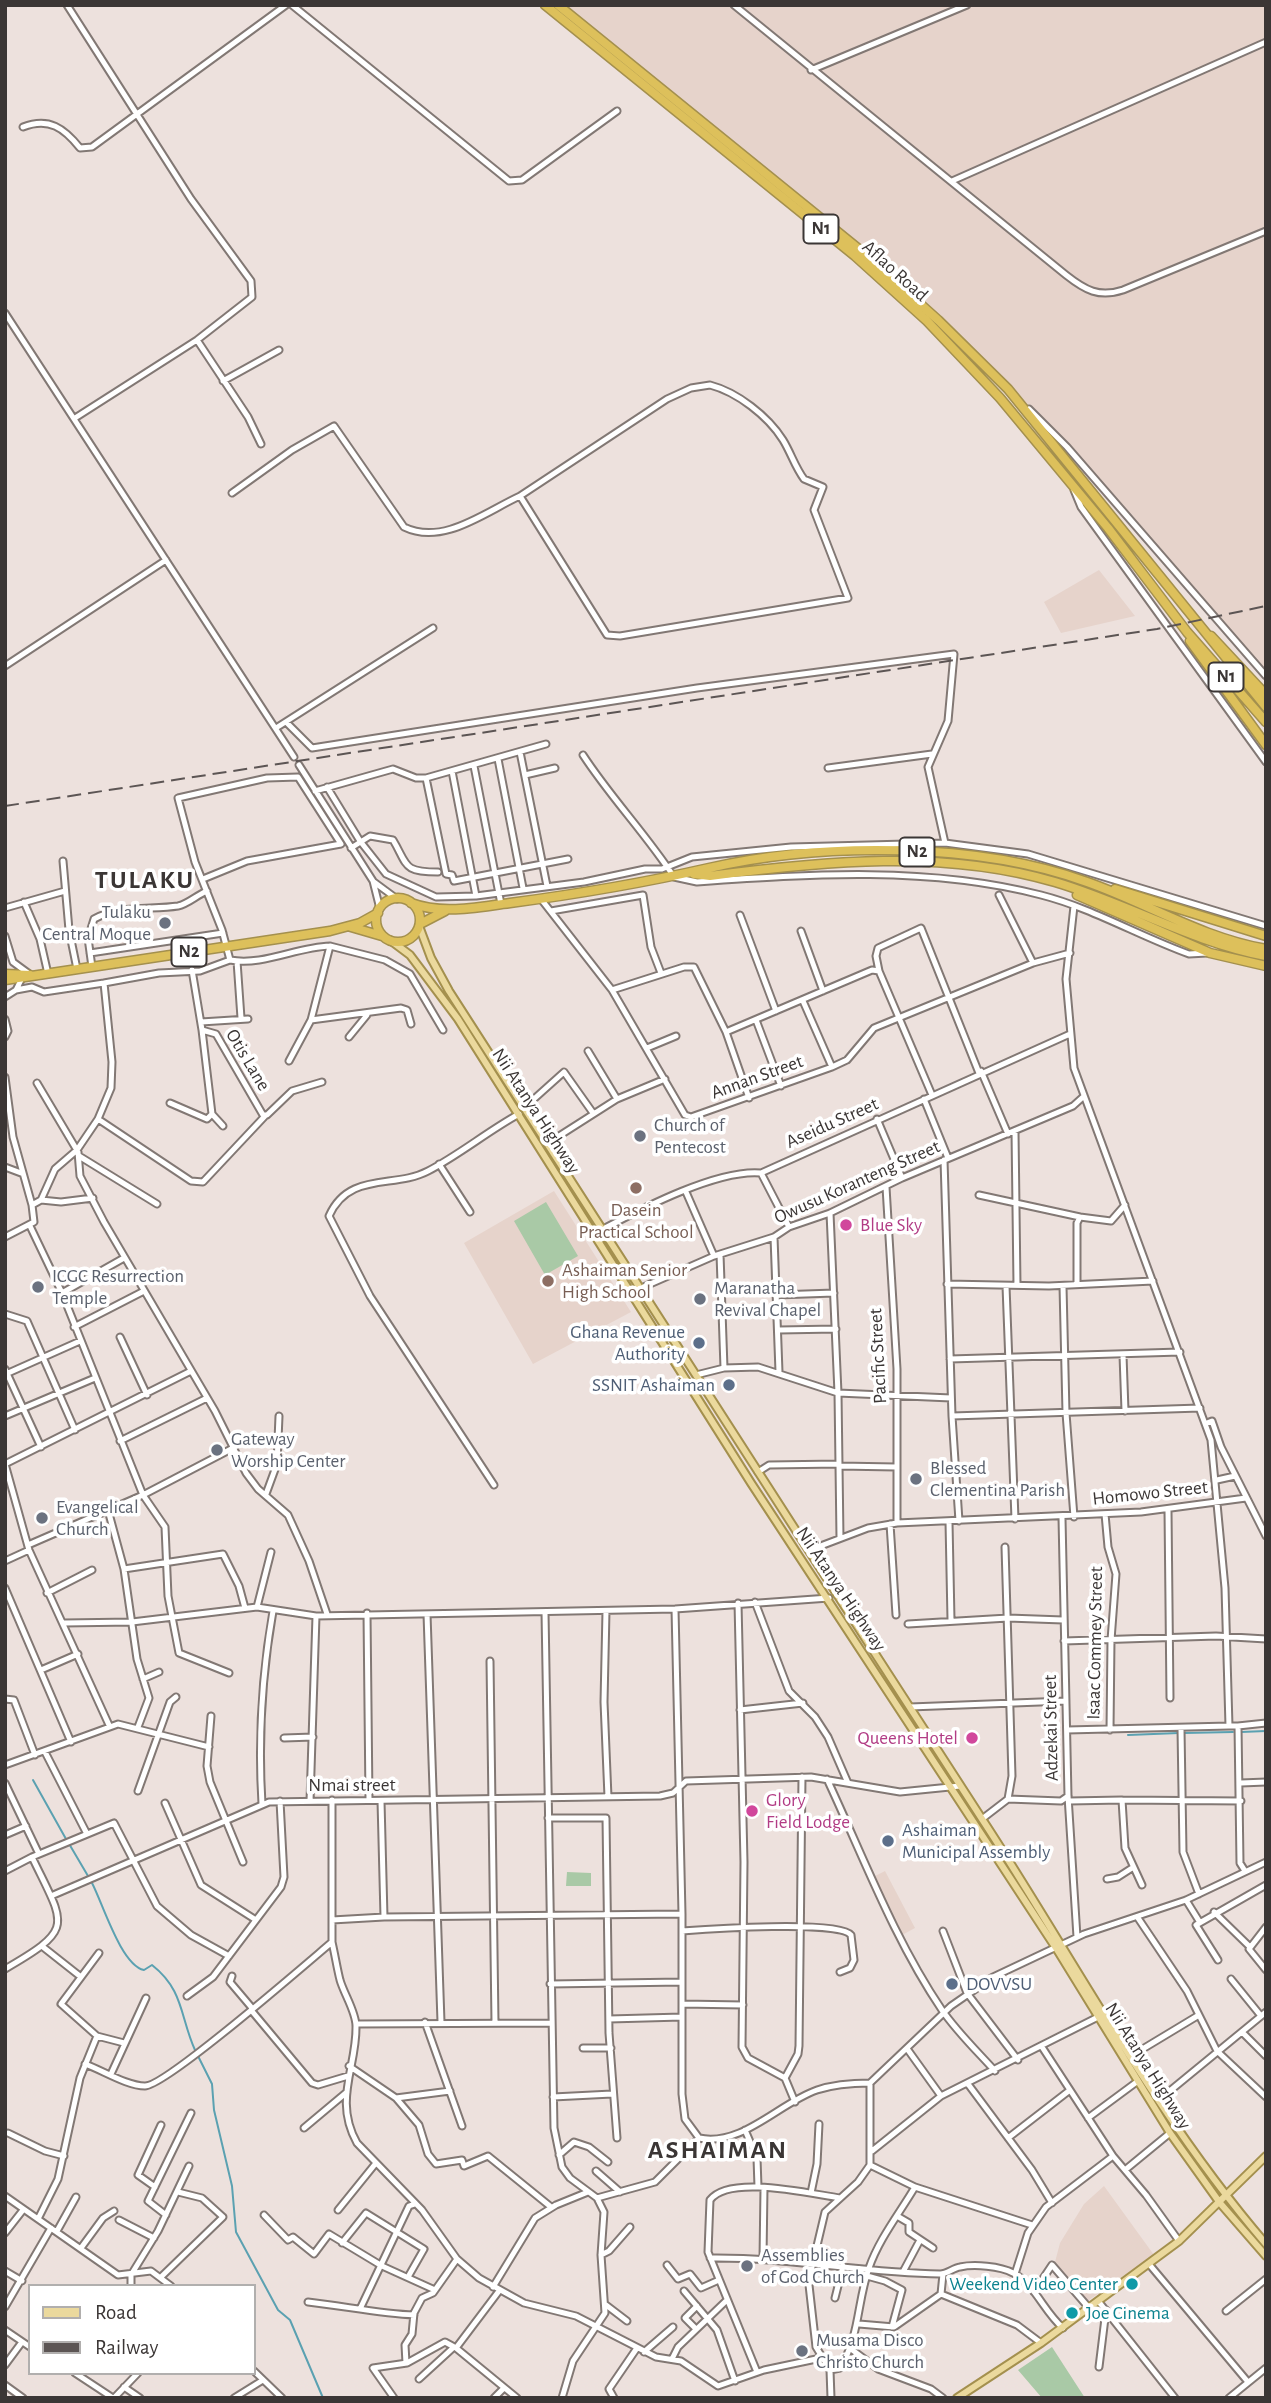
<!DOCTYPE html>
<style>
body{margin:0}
#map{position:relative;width:1271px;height:2403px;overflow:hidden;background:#ede1dd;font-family:"Alegreya Sans",sans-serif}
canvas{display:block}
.frame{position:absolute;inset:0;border:7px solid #3b3635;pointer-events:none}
.legend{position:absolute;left:28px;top:2284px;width:228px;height:91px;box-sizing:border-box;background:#fff;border:2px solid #b1afae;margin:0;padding:9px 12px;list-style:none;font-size:21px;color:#3b3635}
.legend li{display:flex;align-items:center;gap:14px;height:35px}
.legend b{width:35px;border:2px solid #b1afae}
</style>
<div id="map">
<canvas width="1271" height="2403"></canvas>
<div class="frame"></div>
<ul class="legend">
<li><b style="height:9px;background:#ebd99d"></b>Road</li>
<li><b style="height:9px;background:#5c5554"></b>Railway</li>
</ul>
</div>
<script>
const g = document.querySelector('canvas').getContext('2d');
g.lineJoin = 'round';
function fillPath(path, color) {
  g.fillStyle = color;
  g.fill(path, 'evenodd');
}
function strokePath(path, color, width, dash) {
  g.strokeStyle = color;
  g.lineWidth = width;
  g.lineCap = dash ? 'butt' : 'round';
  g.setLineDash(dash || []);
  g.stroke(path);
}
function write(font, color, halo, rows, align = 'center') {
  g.font = font + ' "Alegreya Sans",sans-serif';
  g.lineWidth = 7;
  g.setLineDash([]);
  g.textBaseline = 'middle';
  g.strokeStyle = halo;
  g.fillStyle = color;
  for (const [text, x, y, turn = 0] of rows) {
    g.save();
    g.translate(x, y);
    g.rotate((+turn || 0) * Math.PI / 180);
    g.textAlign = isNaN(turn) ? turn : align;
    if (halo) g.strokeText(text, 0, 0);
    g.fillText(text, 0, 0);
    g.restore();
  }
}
const built = new Path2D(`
 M564 5H1266V671L1076 455 951 328 867 251Z
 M1099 570 1135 616 1061 633 1044 602Z
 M554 1191 631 1312 533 1364 464 1243Z
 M885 1871 915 1928 902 1935 873 1877Z
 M1104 2186 1154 2255 1086 2302 1055 2262 1060 2243 1084 2204Z`);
const green = new Path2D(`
 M546 1202 578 1256 545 1275 514 1221Z
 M567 1872 591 1873V1886H566Z
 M1052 2347 1085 2398H1042L1018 2370Z`);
const stream = new Path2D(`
 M1241 1732 1266 1731
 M1184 1733 1233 1732
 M1128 1735 1179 1733
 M33 1780 66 1839
 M68 1842 88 1876
 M92 1883C103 1904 121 1965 144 1970L152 1965C184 1990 180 2017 195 2050
 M198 2056 212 2084 214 2110 232 2186 236 2232 278 2310 290 2320 323 2398`);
const minor = new Path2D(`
 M67 5 191 199 251 281 252 297 197 340 75 418
 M292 5 509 181 522 180 617 111
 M734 5 1066 275C1085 290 1099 298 1123 290L1266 231
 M811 70 967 5
 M23 127C49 117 64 128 80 148L92 147 286 5
 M952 181 1266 42
 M5 313 294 757
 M197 340 248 417 261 444
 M223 381 279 350
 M710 385C737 392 768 416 783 440 791 453 795 467 804 479L823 487 814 510 848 598 620 636 607 635 520 496 667 399 691 388Z
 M1029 409 1067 447 1266 676
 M1074 490 1081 507 1266 762
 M232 493 292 450 334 426 404 527C443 546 485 512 520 496
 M5 666 166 560
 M286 722 312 748 697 688 954 654 948 721 928 767 945 843
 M276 728 433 628
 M520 752 547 886
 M583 755C611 798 646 834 674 877L697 882C811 874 929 866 1041 895 1092 908 1139 936 1189 954L1207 953
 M498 759 523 888
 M299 765 373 881 380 909
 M474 766 501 904
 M828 768 932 754
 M452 771 476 896
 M525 775 555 768
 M426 778 446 874 452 875 454 881 568 859
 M327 787 360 841 386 874 436 897 476 896 584 882 645 869H662L692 857 791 847 945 843 1028 854 1266 926
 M315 791 393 769 416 778H426L546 744
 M351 848 370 836 393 840C408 865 402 872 438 872
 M63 861 69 930 77 969
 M203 879 247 861 341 844
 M374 882 397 899
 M999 895 1033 963
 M541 899 612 990 685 1115 691 1117 832 1067 847 1060 874 1028 1033 963 1070 953
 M24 902 40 939 48 974
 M5 908 65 891
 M551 911 643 895 651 947 661 973
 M740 915 776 1011
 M801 931 823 991
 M5 936 13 962 28 973
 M330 946 385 960 410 974 443 1030
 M90 953 223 933
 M230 960C264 966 296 947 330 946L311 1020 289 1061
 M237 961 241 1018
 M92 967 88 938 94 919C118 905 151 910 178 906 188 904 197 895 207 891
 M192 970 202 1030 216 1034 263 1115H267L292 1091 322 1082
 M16 990 32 987 44 992 104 983
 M612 990 684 967H694L726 1032 749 1098
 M5 997 16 990 22 978
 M803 1001 832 1067
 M5 1019 8 1031 5 1037
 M311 1020 401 1008 407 1010 411 1024
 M756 1020 781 1086
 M201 1022 248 1019
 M202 1030 212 1114 223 1126
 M726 1032 872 970 879 971
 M349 1037 367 1015
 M647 1048 676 1036
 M588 1051 617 1099
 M981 1071 1008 1134
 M5 1077 13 1137 32 1205
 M37 1083 78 1152 80 1176 104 1222 215 1411 246 1473 258 1489 288 1515 309 1561 327 1614
 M932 1095 879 971 876 956 878 948 921 928 979 1073
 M924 1099 948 1158
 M170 1103 207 1119 212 1114
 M525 1107 564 1072 593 1113
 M98 1119 191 1181 203 1182 265 1116
 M877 1119 902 1178
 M1015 1131 1017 1285
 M548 1143 617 1099 665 1079
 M79 1156 157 1204
 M944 1160 952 1416 959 1521
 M439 1164 470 1212
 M5 1167 21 1173
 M761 1173 789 1227
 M886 1187 897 1369V1523
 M686 1192 714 1256
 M979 1195 1080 1217
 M41 1200 61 1202 93 1198
 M830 1213 838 1393 840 1538
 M30 1226 62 1293 143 1495 165 1527 168 1596 179 1653 229 1673
 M605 1228C643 1208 718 1169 761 1173L1070 1034
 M5 1237 34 1222 32 1205 41 1200 55 1169 77 1150 98 1119 111 1088 112 1062 104 983 159 973 200 971 230 960 222 930 195 862 178 798 267 778 298 777 341 844
 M774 1237 779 1372
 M720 1254 724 1368
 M947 1284 1049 1286 1153 1281
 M1077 1284V1223L1080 1217 1111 1221 1125 1205
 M1006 1286 1015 1519
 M1063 1286 1066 1413 1074 1517
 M641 1288 714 1256 774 1237 789 1227 830 1213 902 1178 1073 1106 1083 1097
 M62 1293 124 1258
 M777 1295 834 1293
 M5 1314 27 1321 75 1430
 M74 1327 144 1291
 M779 1330 836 1329
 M120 1337 147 1395
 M1123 1355 1125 1411
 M950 1359 1180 1352
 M5 1369 41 1447
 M6 1374 80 1341
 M696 1375 724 1368 758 1367 838 1393 951 1398
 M5 1416 95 1378
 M952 1416 1200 1408
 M1207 1423 1212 1421 1221 1447 1266 1536
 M120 1441 207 1398
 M5 1464 29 1550 109 1725
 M5 1464 191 1371
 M839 1466 896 1467
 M758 1472 769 1465 839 1464
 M1217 1480 1235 1476
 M494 1485 370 1296 329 1216C349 1171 394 1189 428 1171 459 1155 488 1131 519 1114
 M266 1494 277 1464 279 1416
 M108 1510 124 1569 137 1659 149 1698 138 1727
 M1168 1510 1170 1698
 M1105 1514 1108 1547 1116 1574 1111 1640 1110 1730
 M1062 1518 1068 1796 1077 1937
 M949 1522 951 1620
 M890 1524 896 1615
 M28 1545 143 1495 235 1447
 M810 1550 868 1528 897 1523 1141 1512 1246 1498
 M5 1561 29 1550
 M124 1569 223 1554 239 1586 245 1608
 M5 1588 71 1742
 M47 1593 92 1570
 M755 1602 789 1691 815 1717 828 1737 848 1783
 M738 1603 744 1862 742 2047 748 2058 785 2078 795 2102
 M257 1607 271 1552
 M675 1609 682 1914V2094L685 2119 699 2138C742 2147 779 2103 817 2090 835 2084 852 2083 870 2083
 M606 1611 604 1702 608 1797
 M545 1612 554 2128 562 2167 570 2178 597 2198 604 2212 601 2255 605 2313 573 2361 562 2398
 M367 1613 369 1800
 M427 1614 441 2022
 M64 1623 132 1622 257 1607 316 1616 675 1609 829 1598
 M908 1624 1008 1618 1063 1620
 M1064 1641 1216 1636 1266 1639
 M490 1661 495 2022
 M41 1670 78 1654
 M143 1679 159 1672
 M5 1699 14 1700 35 1755
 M910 1707 1066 1701
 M740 1710 803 1703
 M211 1716 207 1766 210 1782 243 1862
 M1229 1726H1238L1240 1863 1245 1871
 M1238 1726 1266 1723
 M1181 1729 1183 1852 1199 1894
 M1067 1730 1229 1726 1225 1588 1211 1440 1074 1068 1066 979 1074 906
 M284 1738 313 1737
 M45 1752 86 1832
 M5 1765 118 1724 209 1747
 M827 1779C863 1856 894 1939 942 2010 957 2032 977 2051 995 2071
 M5 1783 38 1852
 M1241 1783 1266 1782
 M138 1791 170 1702 176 1697
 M1008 1799 1061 1801 1068 1796
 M332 1800V1920L384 1917
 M1122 1800 1241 1801
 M310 1801 316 1616
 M381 1801 384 1917 682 1914
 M1069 1801 1122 1800 1125 1848 1142 1885
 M165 1803 201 1885 256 1920
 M262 1804C258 1739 262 1674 273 1611
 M548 1818H606L609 2033 617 2138
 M982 1819 1008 1799 1012 1776 1005 1547
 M5 1835 26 1826
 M32 1857 114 1823 157 1906 191 1935 229 1956
 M5 1871 32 1857C65 1926 76 1928 5 1969
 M1107 1879 1118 1877 1132 1868
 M51 1896 269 1802 660 1796 673 1793 686 1781 811 1777 900 1792 960 1786
 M1186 1900 1199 1921
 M1214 1912 1250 1947
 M1138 1918 1187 1991 1217 2051 1266 2097
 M1266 1927 1249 1949 1266 1970
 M682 1931C708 1929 839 1920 851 1935L854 1960 850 1968 840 1972
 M943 1931 967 1993 1018 2060
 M332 1942C335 1955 337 1968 340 1980 344 1994 356 2012 356 2026 357 2067 333 2100 357 2143L422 2210 457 2259 479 2278 524 2303 576 2316 656 2357 681 2361 718 2386 764 2370 821 2358
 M43 1947 81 1977
 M99 1953 61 2004 97 2036 124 2043
 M1218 1960 1196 1925 1266 1885
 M232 1976 230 1982 252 2008
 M1231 1979 1261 2016
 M550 1984 682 1982
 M187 1996 213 1977 281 1887 284 1877 280 1801
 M682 2004 743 2005
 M251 2010 312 2083 318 2085 348 2076
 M609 2019 682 2017
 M425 2022 462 2126
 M357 2024 551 2023
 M1242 2032 1266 2056
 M1042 2047 1113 2156 1146 2195 1179 2241
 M583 2048H611
 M908 2050 941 2096 1098 2017
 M1131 2056 1199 2015
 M85 2064C102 2070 127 2086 145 2086 166 2086 307 1963 332 1942V1920
 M349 2066 396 2098 450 2091
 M111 2074 146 1998
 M785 2078 798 2054 799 2046 802 1777
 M968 2084 1032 2170 1052 2203
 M553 2097 612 2094
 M396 2098 419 2125 428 2154 436 2164 462 2160 464 2166 488 2156 551 2207
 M1160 2099 1266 2012
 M1088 2118 1138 2081
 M304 2128 347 2092
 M745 2130 757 2158 758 2187
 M8 2133 45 2151 64 2156
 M1008 2138 1070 2090
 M872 2151 941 2096
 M559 2155 574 2142 589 2147 608 2162
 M870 2165 915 2187 1032 2225
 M1125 2170 1170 2133
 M596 2171 620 2192
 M155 2187 138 2175 161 2125
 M811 2193 817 2164 819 2124
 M5 2196 118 2275 151 2271 171 2286
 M597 2198 655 2182 699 2138
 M338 2210 376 2163
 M166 2215 148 2201 191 2113
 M264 2215 288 2240 293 2237 314 2254 329 2234 382 2266 435 2290
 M897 2216 909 2223V2232L933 2248
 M38 2219 58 2179 80 2078 97 2036
 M119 2220 154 2238
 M57 2231 76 2197
 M5 2233 23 2210
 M342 2243 366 2213 424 2249 408 2277
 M81 2248 103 2218 114 2211
 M601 2255 609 2251 630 2227
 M710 2258C788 2257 863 2273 940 2274 947 2274 953 2268 960 2267 974 2264 1000 2266 1013 2273 1035 2284 1044 2312 1063 2328
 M763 2258 764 2188
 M1149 2264 1248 2382
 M667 2265 678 2279 690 2274 701 2288 719 2280
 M904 2270 920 2240
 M5 2271 22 2281
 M943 2274 941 2294 1017 2325 1041 2343
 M1015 2274 1028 2233 1046 2207 1113 2156
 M867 2276 885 2281 902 2290 892 2327
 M161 2277 223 2217 202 2198 178 2192
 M131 2286V2275L158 2231 189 2166
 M493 2287 535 2218 556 2205 588 2192
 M499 2291 456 2348 517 2398
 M684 2291 717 2330 735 2381
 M1034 2292 1052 2265 1089 2308
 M835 2298 843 2266
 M308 2302C344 2306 382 2314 414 2315
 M1099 2302 1175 2398
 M606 2305 627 2321
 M5 2307 51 2228
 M360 2309 409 2206 415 2204
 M1226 2311 1266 2279
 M859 2324 894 2327 941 2294
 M695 2328 685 2318 697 2306
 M5 2330 30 2347
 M851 2349 878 2369 931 2389 943 2398
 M644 2352 673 2327
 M672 2359 678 2347 727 2300
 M406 2363 405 2345 412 2334 414 2313 422 2298 433 2293 457 2259
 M5 2365 22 2342
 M1099 2367 1106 2310
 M830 2370 840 2368C860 2336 857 2302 869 2268 879 2239 899 2214 915 2187
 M254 2371 282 2398
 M757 2372 708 2252 710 2200C729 2174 811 2194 840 2198
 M75 2373 113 2398
 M419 2379 454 2347
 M5 2385 23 2398
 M124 2387 140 2398
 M114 2398 138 2373
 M234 2398 263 2380
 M394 2398 373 2368 407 2363 445 2342 456 2348
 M494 2398 504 2388
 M614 2398 609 2389 637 2348
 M831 2398 830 2370 816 2347 809 2285 811 2271 825 2212 858 2182 870 2165V2083L951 2006 993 1977 1084 1934 1186 1900 1266 1862
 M1229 2398 1266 2368`);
const major = new Path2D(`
 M419 926 431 958 449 991C629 1266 803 1544 982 1819 1075 1961 1155 2115 1266 2244
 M390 940 410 955 458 1019 751 1483 1056 1948 1170 2133 1220 2203 1266 2256
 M957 2398 1041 2343 1179 2241 1266 2156`);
const highway = new Path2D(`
 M545 5 855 256 927 321 1000 398 1108 528 1187 632 1266 722
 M558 5 860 250 938 320 1008 389 1266 707
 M1211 636 1266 695
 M1190 641 1266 745
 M694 874 710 876C823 861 944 849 1055 882 1126 903 1192 942 1266 956
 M1115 889 1266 936
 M1077 895 1210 953 1266 966
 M376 920a22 22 0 1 1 44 0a22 22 0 1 1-44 0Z
 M411 903C443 915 477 907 510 903 578 894 643 883 709 868 822 842 978 842 1087 882 1147 903 1202 938 1266 949
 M420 924 445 911
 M351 927 382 936
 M5 974 30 975
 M5 980 330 931 360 923 378 913`);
const rail = new Path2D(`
 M5 806 1157 629 1266 606`);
const markers = [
 [165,923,7,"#6b7280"],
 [640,1136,7,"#6b7280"],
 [636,1188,7,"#8d6e63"],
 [846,1225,7,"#d1479c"],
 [548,1281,7,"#8d6e63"],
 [38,1287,7,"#6b7280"],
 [700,1299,7,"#6b7280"],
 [699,1343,7,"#5c6f8a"],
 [729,1385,7,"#5c6f8a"],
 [217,1450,7,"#6b7280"],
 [916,1479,7,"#6b7280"],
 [42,1518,7,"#6b7280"],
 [972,1738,7,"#d1479c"],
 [752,1811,7,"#d1479c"],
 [888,1841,7,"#5c6f8a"],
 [952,1984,7,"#5c6f8a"],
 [747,2266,7,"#6b7280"],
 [1132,2284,7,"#0f9aa8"],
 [1072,2313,7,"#0f9aa8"],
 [802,2351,7,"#6b7280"]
];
const shields = [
 [821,229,35],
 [1226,677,35],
 [917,852,35],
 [189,952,35]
];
const shieldNames = [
 ["N1",821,229],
 ["N1",1226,677],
 ["N2",917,852],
 ["N2",189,952]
];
const streetNames = [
 ["Aflao Road",895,271,42],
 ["Otis Lane",248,1060,59],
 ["Annan Street",757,1077,-20],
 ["Nii Atanya Highway",536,1111,57],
 ["Aseidu Street",832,1123,-24],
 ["Owusu Koranteng Street",857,1182,-24],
 ["Pacific Street",878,1356,-93],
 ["Homowo Street",1150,1493,-6],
 ["Nii Atanya Highway",841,1589,56],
 ["Isaac Commey Street",1095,1643,-89],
 ["Adzekai Street",1051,1728,-91],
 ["Nmai street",352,1785],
 ["Nii Atanya Highway",1148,2066,58]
];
const worshipNames = [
 ["Tulaku",151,912,"right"],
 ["Central Moque",151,934,"right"],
 ["Church of",654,1125],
 ["Pentecost",654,1147],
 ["ICGC Resurrection",52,1276],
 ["Temple",52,1298],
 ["Maranatha",714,1288],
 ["Revival Chapel",714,1310],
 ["Gateway",231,1439],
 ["Worship Center",231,1461],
 ["Blessed",930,1468],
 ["Clementina Parish",930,1490],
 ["Evangelical",56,1507],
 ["Church",56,1529],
 ["Assemblies",761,2255],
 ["of God Church",761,2277],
 ["Musama Disco",816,2340],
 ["Christo Church",816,2362]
];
const educationNames = [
 ["Dasein",636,1210],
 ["Practical School",636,1232],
 ["Ashaiman Senior",562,1270,"left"],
 ["High School",562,1292,"left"]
];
const hotelNames = [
 ["Blue Sky",860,1225],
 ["Queens Hotel",958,1738,"right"],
 ["Glory",766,1800],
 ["Field Lodge",766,1822]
];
const serviceNames = [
 ["Ghana Revenue",685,1332],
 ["Authority",685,1354],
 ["SSNIT Ashaiman",715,1385],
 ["Ashaiman",902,1830,"left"],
 ["Municipal Assembly",902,1852,"left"],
 ["DOVVSU",966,1984,"left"]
];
const cultureNames = [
 ["Weekend Video Center",1118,2284],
 ["Joe Cinema",1086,2313,"left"]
];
const districtNames = [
 ["TULAKU",145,880],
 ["ASHAIMAN",718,2150]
];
fillPath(built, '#e6d3cb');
fillPath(green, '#a9c9a6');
strokePath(stream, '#5ba1b1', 2);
strokePath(minor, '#827874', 9);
strokePath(major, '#a4904e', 10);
strokePath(highway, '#a4904e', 11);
strokePath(minor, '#fff', 5);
strokePath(major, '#ebd99d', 6);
strokePath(highway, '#ddc05b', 8);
strokePath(rail, '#5c5554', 2, [14, 7]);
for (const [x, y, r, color] of markers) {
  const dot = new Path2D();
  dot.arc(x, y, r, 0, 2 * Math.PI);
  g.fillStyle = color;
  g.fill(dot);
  strokePath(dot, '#fff', 2.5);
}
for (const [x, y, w] of shields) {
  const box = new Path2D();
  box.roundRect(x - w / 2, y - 14.5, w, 29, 5);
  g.fillStyle = '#fff';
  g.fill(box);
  strokePath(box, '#3b3635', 2);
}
write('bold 18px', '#3b3635', null, shieldNames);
write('19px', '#3b3635', '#fff', streetNames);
write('19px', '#5b616d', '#fff', worshipNames, 'left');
write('19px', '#785e54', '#fff', educationNames);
write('19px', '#b23c85', '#fff', hotelNames, 'left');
write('19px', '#4e5e75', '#fff', serviceNames, 'right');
write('19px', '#0d838f', '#fff', cultureNames, 'right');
g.letterSpacing = '2px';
write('bold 26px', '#3b3635', '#fff', districtNames);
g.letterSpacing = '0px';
</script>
